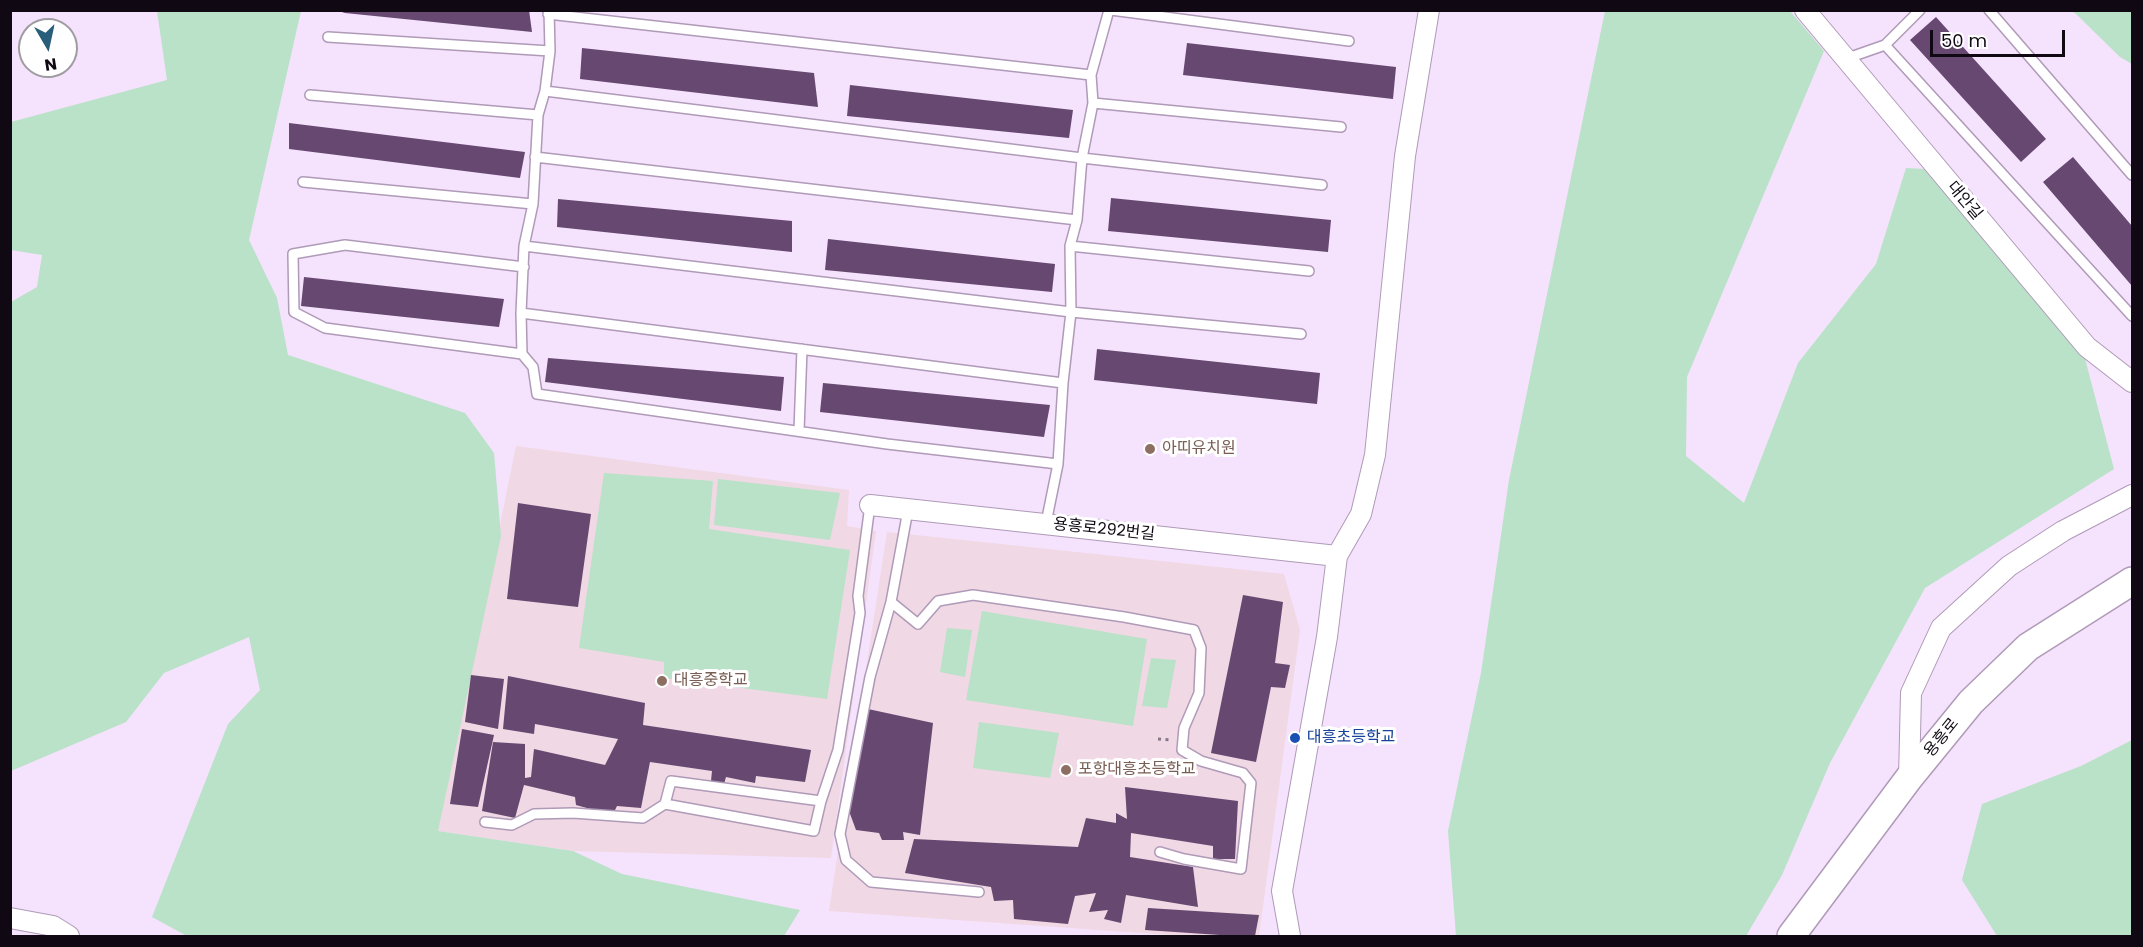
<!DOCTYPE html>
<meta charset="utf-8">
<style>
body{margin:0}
#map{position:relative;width:2143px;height:947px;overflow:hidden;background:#f5e2fc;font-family:Poppins,sans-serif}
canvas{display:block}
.frame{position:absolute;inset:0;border:12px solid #100913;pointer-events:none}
.north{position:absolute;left:18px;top:18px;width:60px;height:60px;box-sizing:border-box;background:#fff;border:2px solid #9f9da1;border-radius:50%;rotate:171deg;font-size:16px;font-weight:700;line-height:24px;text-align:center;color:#100913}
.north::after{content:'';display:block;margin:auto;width:21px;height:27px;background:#285e79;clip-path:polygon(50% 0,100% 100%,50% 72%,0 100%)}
.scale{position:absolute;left:1930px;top:30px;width:135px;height:27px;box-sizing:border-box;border:3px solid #100913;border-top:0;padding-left:8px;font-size:18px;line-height:21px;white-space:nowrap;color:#100913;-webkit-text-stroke:4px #fff;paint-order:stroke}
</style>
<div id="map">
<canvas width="2143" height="947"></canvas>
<div class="frame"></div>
<div class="north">N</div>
<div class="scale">50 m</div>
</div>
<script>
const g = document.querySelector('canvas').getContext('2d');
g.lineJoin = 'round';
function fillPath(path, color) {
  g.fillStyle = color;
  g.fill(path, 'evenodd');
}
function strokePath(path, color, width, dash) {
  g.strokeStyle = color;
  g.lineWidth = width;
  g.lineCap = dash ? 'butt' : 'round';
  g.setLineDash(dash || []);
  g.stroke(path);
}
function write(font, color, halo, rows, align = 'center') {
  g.font = font + ' Poppins,"Noto Sans KR",sans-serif';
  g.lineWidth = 6;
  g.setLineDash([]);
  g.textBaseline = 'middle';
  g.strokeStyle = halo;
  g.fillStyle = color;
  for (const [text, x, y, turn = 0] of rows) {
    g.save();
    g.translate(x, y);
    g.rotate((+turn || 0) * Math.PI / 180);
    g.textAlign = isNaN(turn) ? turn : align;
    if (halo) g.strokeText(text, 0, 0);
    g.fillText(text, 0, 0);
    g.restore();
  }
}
const education = new Path2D(`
 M516 446 849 490 847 526 876 531 831 858 574 851 438 831Z
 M887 532 1284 574 1300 630 1259 936H1184L829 911Z`);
const green = new Path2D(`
 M157 11H301L249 240 277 298 288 355 465 413 494 453 501 536 438 831 573 851 622 874 800 910 784 936H187L152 917 228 724 260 690 249 637 164 673 126 722 11 771V302L37 287 42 255 11 250V122L167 80Z
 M1605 11H1790L1824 51 1687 377 1686 456 1744 503 1798 363 1876 264 1906 168 1924 169 2083 351 2114 469 1925 588 1830 763 1782 875 1746 936H1456L1448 831 1481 673 1509 480Z
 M2069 11H2132V64L2120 57 2075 13Z
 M604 473 713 481 709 529 850 550 827 699 664 678V662L579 648Z
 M718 479 840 493 830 540 714 525Z
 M982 611 1147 639 1133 726 966 700Z
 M947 628 972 630 965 677 940 672Z
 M1151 658 1176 660 1167 708 1142 706Z
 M979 722 1059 733 1050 778 973 768Z
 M2132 740V936H1997L1962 880 1982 804 2081 766Z`);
const building = new Path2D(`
 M335 10H529L532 32 345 13Z
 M1936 17 2046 139 2021 162 1910 40Z
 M1187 43 1396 67 1393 99 1183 75Z
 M582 48 814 73 818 107 580 79Z
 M850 85 1073 110 1069 138 847 116Z
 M289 123 525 152 520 178 289 149Z
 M2073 157 2132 226V286L2043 182Z
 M1111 198 1331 220 1328 252 1108 231Z
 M558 199 792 221V252L557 227Z
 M828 239 1055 264 1052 292 825 270Z
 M304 277 504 299 499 327 301 306Z
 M1097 349 1320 373 1317 404 1094 380Z
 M548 358 784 377 781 411 545 382Z
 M823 383 1050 405 1044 437 820 412Z
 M518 503 591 514 578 607 507 599Z
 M1243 595 1283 602 1275 663 1290 665 1285 688 1271 687 1256 762 1211 753Z
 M471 675 504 679 498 729 465 722Z
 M508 676 645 703 643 725 811 750 805 782 756 776 755 783 726 777 724 784 711 781 712 771 650 762 641 808 617 806 614 812 594 810 576 805 575 797 524 785 515 818 482 811 493 742 525 744V778L531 777 534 749 605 765 618 739 535 724 534 734 503 729Z
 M868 709 933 723 920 835 903 832 904 840H882L879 833 856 830 849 811Z
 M462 729 494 735 478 807 450 804Z
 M1125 787 1238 801 1235 859H1213V846L1131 833 1130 857 1193 867 1198 907 1126 895 1121 923 1104 919 1108 910 1089 912 1096 893 1075 896 1068 924 1014 919 1013 900 994 901 991 887 905 873 914 839 1078 847 1086 818 1116 823V813L1127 819Z
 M1148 908 1259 915 1255 936H1235L1145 930Z`);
const path = new Path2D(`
 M1158 739 1171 740`);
const lane = new Path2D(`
 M1111 10 1349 41
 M1989 10 2132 175
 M548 14 1091 75
 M328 37 550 51
 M1885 45 2132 316
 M1845 59 1885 45 1920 10
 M545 91 1082 158 1322 185
 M310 95 538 115
 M1093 103 1341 127
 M535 157 1077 220
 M303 182 533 204
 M524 246 1071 312 1301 334
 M1070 246 1309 271
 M524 267 345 245 293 254 294 312 325 328 522 354 521 313 524 246 533 204 538 115 545 91 550 51 549 10
 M521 313 1063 383
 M522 354 533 367 537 394 887 444 1058 464
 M799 431 802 349
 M908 510 891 602 870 677 840 834 846 860 871 882 979 892
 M1046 523 1058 464 1063 383 1071 312 1070 246 1077 220 1082 158 1093 103 1091 75 1109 10
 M891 602 918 624 938 601 973 595 1124 617 1194 630 1201 648 1199 693 1184 728 1182 750 1201 761 1243 773 1251 783 1241 869 1184 859 1160 852
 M821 801 671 781 665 804 814 831 821 801 838 750 860 613 858 596 870 505
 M485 822 512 825 534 814 573 813 643 818 665 804`);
const street = new Path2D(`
 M1805 10 2087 347 2132 382
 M870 505 1337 556
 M1909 778 1911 693 1941 628 2009 566 2063 531 2132 495
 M10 918 53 926 69 936
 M1290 936 1282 891 1327 637 1337 556 1361 514 1375 455 1405 156 1429 10`);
const secondary = new Path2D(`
 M1791 936 1909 778 1971 702 2028 647 2132 581`);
const markers = [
 [1150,449,6,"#8d6e63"],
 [662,681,6,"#8d6e63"],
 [1295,738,6,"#1a4fb4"],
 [1066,770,6,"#8d6e63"]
];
const streetNames = [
 ["대안길",1964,201,50],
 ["용흥로292번길",1104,530,6],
 ["용흥로",1942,738,-51]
];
const educationNames = [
 ["아띠유치원",1162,449],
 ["대흥중학교",674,681],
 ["포항대흥초등학교",1078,770]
];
const transitNames = [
 ["대흥초등학교",1307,738]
];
fillPath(education, '#f0d8e4');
fillPath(green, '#b9e2c8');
fillPath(building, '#664871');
strokePath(lane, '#af9ab8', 12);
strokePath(street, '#af9ab8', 22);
strokePath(secondary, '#af9ab8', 30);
strokePath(path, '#85788a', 3, [3, 4.5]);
strokePath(lane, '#fff', 9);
strokePath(street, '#fff', 20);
strokePath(secondary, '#fff', 27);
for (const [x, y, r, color] of markers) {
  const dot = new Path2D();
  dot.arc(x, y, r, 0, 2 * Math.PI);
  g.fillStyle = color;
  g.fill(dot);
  strokePath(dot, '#fff', 2);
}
write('16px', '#100913', '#fff', streetNames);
write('16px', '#785e54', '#fff', educationNames, 'left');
write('16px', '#164399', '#fff', transitNames, 'left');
</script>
